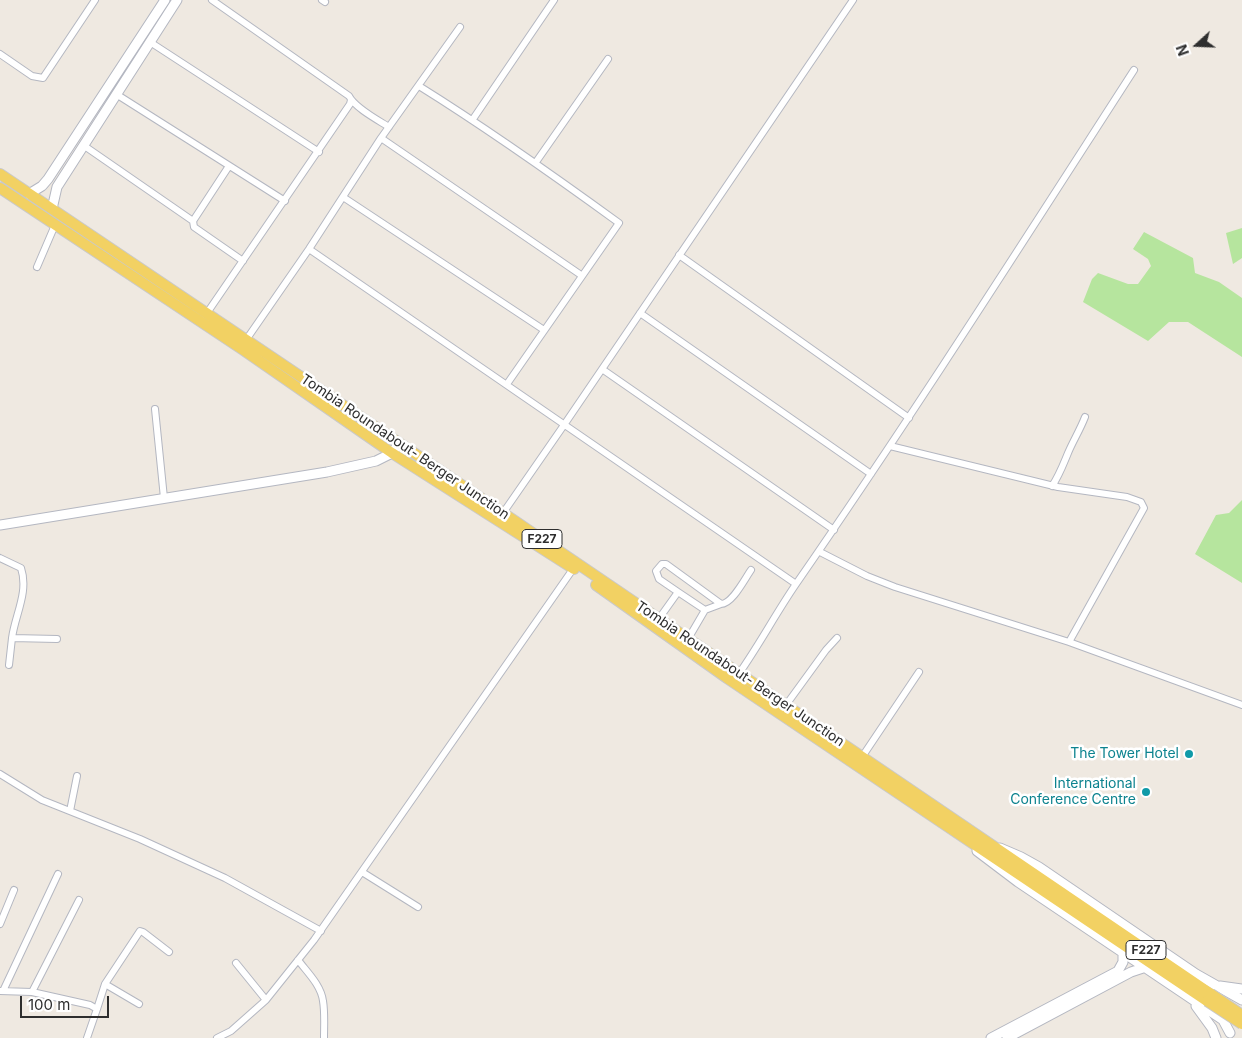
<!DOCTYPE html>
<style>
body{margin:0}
#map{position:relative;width:1242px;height:1038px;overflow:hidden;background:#efe9e1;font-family:Inter,sans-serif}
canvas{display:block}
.north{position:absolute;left:1172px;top:20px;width:50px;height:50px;-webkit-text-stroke:4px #fff;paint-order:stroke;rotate:250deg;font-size:14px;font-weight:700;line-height:20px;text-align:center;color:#2e2e2e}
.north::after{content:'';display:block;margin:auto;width:18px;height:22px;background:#2e2e2e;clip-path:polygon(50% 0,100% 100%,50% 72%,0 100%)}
.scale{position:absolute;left:20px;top:996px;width:89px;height:22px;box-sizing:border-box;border:2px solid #2e2e2e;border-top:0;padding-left:6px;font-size:15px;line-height:18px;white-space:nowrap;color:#2e2e2e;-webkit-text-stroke:4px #fff;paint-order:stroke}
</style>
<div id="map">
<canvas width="1242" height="1038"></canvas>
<div class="north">N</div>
<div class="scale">100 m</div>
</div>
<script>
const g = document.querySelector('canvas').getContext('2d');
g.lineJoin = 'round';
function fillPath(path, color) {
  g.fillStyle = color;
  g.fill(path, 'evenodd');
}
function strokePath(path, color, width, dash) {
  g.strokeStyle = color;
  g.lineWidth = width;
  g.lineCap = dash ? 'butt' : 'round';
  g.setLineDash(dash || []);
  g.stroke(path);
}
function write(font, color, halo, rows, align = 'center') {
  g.font = font + ' Inter,sans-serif';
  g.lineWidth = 5;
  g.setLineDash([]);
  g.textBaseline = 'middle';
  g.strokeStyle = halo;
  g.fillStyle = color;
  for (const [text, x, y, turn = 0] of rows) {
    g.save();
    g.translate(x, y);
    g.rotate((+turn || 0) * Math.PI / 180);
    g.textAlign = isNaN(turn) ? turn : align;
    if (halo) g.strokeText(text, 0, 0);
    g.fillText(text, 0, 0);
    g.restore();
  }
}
const green = new Path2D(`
 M1242 228V258L1233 264 1226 233Z
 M1144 232 1193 258 1195 273 1219 282 1242 298V357L1188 322H1169L1148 341 1083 302 1092 279 1098 273 1128 284H1138L1151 266 1148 259 1133 249Z
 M1242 500V583L1195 554 1216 515 1229 513Z`);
const street = new Path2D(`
 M212 0 349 96C355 108 378 120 389 127
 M322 0 325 2
 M150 42 319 152
 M0 54 32 76 43 78 95 0
 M419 86C488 129 553 175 619 223L507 384
 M116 94 285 201
 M473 119 554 0
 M381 138 581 275
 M83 145 193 221
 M536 162 608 59
 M229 166 193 221 194 227 243 261
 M343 197 544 330
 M309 249 796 584
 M679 255 909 418
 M37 267 55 225
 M207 313 350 104 351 100
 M640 313 871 474
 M246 340 309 249 381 138 460 27
 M602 369 834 530
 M155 409 164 498
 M890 446 1058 487 1127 497 1141 502 1144 508 1069 642
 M1052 486C1059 476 1063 465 1068 453 1073 441 1080 430 1085 417
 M503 513 564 425 853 0
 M820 552 867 576 895 587 1069 642 1242 705
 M0 558 21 568C29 592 15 615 12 638L57 639
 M678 592 659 579 656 571 662 564H666L721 604C732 604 744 580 751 570
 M705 610 721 604
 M658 620 678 592 705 610 688 639
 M9 665 12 638
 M733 682C756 651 774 616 796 584 913 415 1023 242 1134 70
 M786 705 826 650 837 638
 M862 757 919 672
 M0 774 42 800 140 839 225 878 321 931
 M70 811 77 776
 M362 872 418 907
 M0 924 14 890
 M298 960C307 972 321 985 323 1001 325 1013 324 1026 324 1038
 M236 963 266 1000
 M105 984 139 1004
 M0 991 32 992 90 1005 97 1009 87 1038
 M3 991 58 874
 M32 992 79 900
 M97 1009 105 984 140 931 143 932 169 952
 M217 1038 231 1031 266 1000 314 940 573 569`);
const secondary = new Path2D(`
 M29 194 42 186 48 179 165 0
 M52 209 57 187 177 0
 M0 525 327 472 376 461 392 453 399 444
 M1000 848 1021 857 1039 867 1196 974 1242 1000
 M977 851 1018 882 1223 1020 1230 1033
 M1220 986 1242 989
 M1196 1006 1212 1028 1216 1038
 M991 1038 1118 971 1123 962V953
 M1007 1038 1131 972 1143 968`);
const primary = new Path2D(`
 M0 174 503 513 1211 994
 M0 188 242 349 392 453 574 569
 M596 585 727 678 1207 1001`);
const primaryBridge = new Path2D(`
 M1211 994 1242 1015
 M1207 1001 1242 1024`);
const markers = [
 [1189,754,5,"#0f9aa8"],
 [1146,792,5,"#0f9aa8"]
];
const shields = [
 [542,539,40],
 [1146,950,40]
];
const shieldNames = [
 ["F227",542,539],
 ["F227",1146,950]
];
const streetNames = [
 ["Tombia Roundabout- Berger Junction",405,447,34],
 ["Tombia Roundabout- Berger Junction",740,674,34]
];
const cultureNames = [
 ["The Tower Hotel",1179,754],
 ["International",1136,784],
 ["Conference Centre",1136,800]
];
fillPath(green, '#b6e59e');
strokePath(street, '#b4b7c1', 8);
strokePath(secondary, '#b4b7c1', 11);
strokePath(primary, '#c9c9c9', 12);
strokePath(street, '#fff', 6);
strokePath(secondary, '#fff', 9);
strokePath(primary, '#f2d163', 10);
strokePath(primaryBridge, '#c9c9c9', 12, []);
strokePath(primaryBridge, '#f2d163', 10);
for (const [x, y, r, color] of markers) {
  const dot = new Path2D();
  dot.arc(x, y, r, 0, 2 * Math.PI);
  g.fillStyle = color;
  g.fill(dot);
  strokePath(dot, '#fff', 2);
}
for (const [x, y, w] of shields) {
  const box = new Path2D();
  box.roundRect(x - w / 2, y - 9.5, w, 19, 4);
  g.fillStyle = '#fff';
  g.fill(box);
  strokePath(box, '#2e2e2e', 1);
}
write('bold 12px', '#2e2e2e', null, shieldNames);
write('14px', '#2e2e2e', '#fff', streetNames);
write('14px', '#0d838f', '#fff', cultureNames, 'right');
</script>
